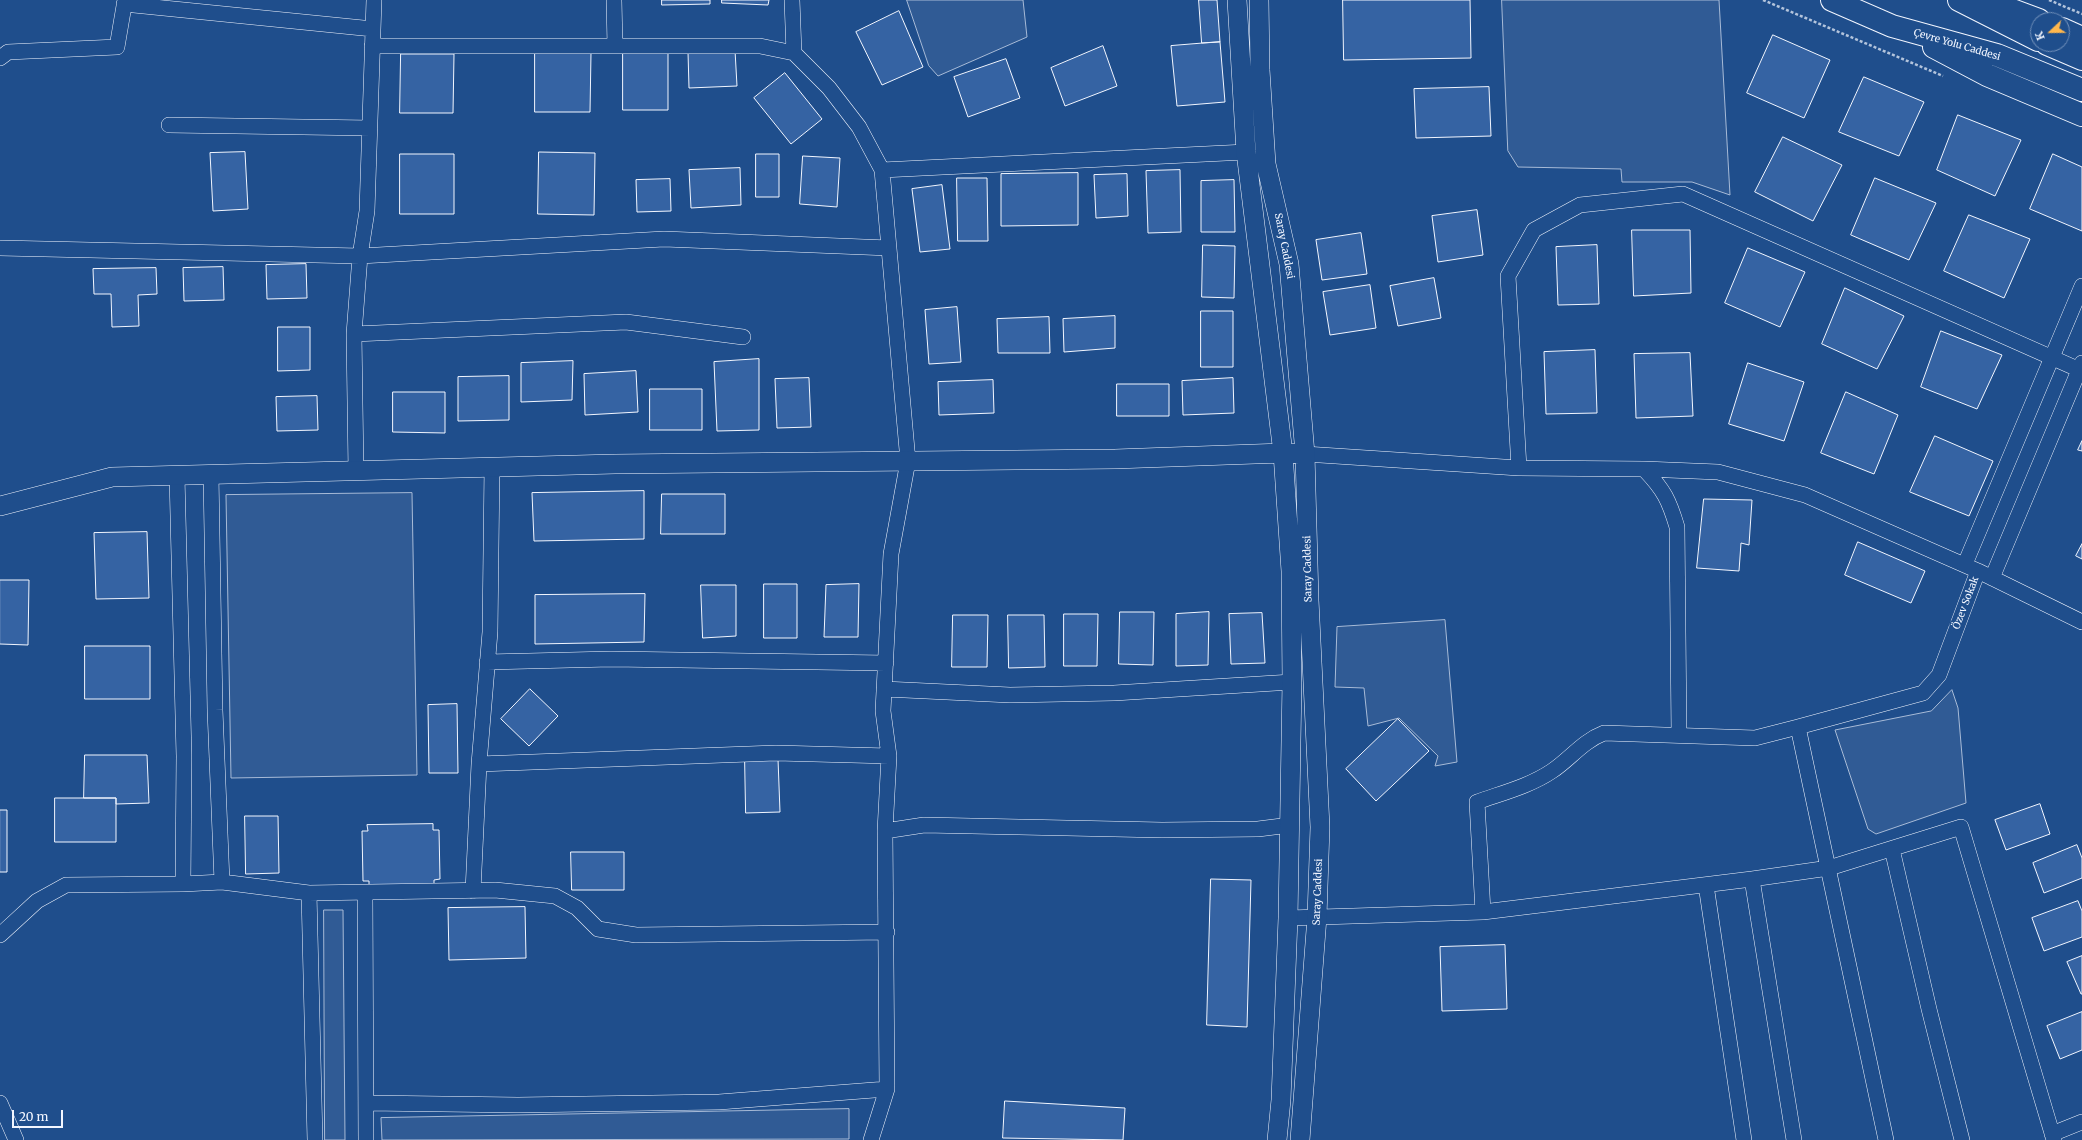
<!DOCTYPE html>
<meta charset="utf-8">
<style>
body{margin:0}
#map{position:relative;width:2082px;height:1140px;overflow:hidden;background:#1f4e8c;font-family:Merriweather,serif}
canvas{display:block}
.north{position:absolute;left:2030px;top:12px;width:40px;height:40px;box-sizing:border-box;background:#1f4e8c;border:1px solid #7391ba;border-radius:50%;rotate:248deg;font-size:11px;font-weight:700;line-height:16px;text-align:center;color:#f2f6ff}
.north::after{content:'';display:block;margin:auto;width:14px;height:18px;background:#ffb74d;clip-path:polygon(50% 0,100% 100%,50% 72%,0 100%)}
.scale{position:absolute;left:12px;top:1110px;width:51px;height:18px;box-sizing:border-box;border:2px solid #f2f6ff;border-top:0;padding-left:5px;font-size:12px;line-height:14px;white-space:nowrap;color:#f2f6ff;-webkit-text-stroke:3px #1f4e8c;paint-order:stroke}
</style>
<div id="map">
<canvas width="2082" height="1140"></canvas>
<div class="north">K</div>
<div class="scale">20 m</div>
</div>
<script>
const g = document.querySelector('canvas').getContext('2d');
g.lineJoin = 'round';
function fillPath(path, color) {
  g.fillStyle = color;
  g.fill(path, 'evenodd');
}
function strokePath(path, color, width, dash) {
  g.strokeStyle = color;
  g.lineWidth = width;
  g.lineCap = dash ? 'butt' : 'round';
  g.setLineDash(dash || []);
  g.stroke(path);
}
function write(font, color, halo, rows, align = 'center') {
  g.font = font + ' Merriweather,serif';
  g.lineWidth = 3;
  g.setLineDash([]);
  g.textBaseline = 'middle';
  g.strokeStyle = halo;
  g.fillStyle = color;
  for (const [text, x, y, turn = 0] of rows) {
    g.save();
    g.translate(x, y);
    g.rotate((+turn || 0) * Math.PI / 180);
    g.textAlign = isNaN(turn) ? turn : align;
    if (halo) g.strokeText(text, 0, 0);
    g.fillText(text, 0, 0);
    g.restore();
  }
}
const built = new Path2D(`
 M907 0H1023L1027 37 938 76 929 66Z
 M1502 0H1719L1730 195 1692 182H1622L1621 169 1518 167 1508 151Z
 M412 493 417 775 231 778 226 495Z
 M1445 620 1457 762 1435 766 1438 756 1399 718 1368 726 1364 688 1335 687 1337 627Z
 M1952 690 1958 708 1966 803 1876 834 1868 829 1835 730 1931 711Z
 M324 910H343L345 1140H325Z
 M849 1109V1139L382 1140 381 1118Z`);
const building = new Path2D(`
 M662 0H710V4L662 5Z
 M722 0H769L768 5 722 3Z
 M1199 0H1217L1220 42 1202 43Z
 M1343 0H1470L1471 58 1344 60Z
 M899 11 923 67 882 85 856 32Z
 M1773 35 1830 60 1804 118 1747 93Z
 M1220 42 1225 102 1177 106 1171 46Z
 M1103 46 1117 86 1065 106 1051 68Z
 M735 50 737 86 689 88 688 52Z
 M623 51H668V110H623Z
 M535 53H591L590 112H535Z
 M401 54H454L453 113H400Z
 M1006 59 1020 98 968 117 954 77Z
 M785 73 822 119 791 144 754 98Z
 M1864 77 1924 102 1899 156 1839 132Z
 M1489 87 1491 136 1416 138 1414 89Z
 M1958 115 2021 140 1995 196 1937 170Z
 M1783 137 1842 165 1813 221 1755 192Z
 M245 152 248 209 213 211 210 153Z
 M539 152 595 153 594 215 538 214Z
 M400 154H454V214H400Z
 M756 154H779V197H756Z
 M2053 154 2082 167V231L2030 209Z
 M803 156 840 158 837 207 800 204Z
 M740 168 741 205 691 208 689 170Z
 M1180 170 1181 232 1148 233 1146 171Z
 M1078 173V225L1001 226V174Z
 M1127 174 1128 216 1096 218 1094 175Z
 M957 178H987L988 241H958Z
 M1875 178 1936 203 1909 260 1851 235Z
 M670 179 671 211 637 212 636 180Z
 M1234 180 1235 232H1201V181Z
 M942 185 950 249 920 252 912 189Z
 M1477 210 1483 255 1438 262 1432 216Z
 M1969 215 2030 239 2004 298 1944 271Z
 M1632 230H1690L1691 293 1634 296Z
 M1361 233 1367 274 1322 280 1316 240Z
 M1203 245 1235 246 1234 298 1202 297Z
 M1597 245 1599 304 1558 305 1556 247Z
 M1748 248 1805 272 1780 327 1725 303Z
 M306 264 307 298 267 299 266 265Z
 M223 267 224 300 184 301 183 268Z
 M156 268 157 294 138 295 139 326 112 327 111 294H94L93 269Z
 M1434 278 1441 318 1398 326 1390 286Z
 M1370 285 1376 328 1330 335 1323 292Z
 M1845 288 1904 316 1877 369 1822 344Z
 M957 307 961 362 929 364 925 310Z
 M1201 311H1233V367H1201Z
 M1115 316V348L1064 352 1063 319Z
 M1049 317 1050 353H998L997 319Z
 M278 327H310V370L278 371Z
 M1941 331 2002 355 1977 409 1921 387Z
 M1595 350 1597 413 1546 414 1544 352Z
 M1690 353 1693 416 1636 418 1634 354Z
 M759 359V430L717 431 714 362Z
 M573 361 572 400 521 402V363Z
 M1748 363 1804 382 1784 441 1729 424Z
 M636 371 638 412 585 415 584 374Z
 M509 376V420L458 421V377Z
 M809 378 811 427 777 428 775 379Z
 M1233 378 1234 413 1183 415 1182 381Z
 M993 380 994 413 939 415 938 382Z
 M1117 384H1169V416H1117Z
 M650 389H702V430H650Z
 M393 392H445V433L393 432Z
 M1846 392 1898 415 1874 474 1821 453Z
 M317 396 318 430 277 431 276 397Z
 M1935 436 1993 461 1969 516 1910 492Z
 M2082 441V451L2078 450Z
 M644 491V539L534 541 532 493Z
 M662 494H725V534H661Z
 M1704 499 1752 500 1749 545 1741 543 1739 571 1697 568Z
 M147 532 149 598 96 599 94 533Z
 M1858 542 1925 571 1911 603 1845 575Z
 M2082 544V559L2076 556Z
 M0 580H29L28 645 0 644Z
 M764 584H797V638H764Z
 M859 584 858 637H824L826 585Z
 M701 585H736V636L703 638Z
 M645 594 644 642 535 644V595Z
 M1120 612H1154L1153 665 1119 664Z
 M1209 612 1208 665 1176 666V614Z
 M1262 613 1265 663 1231 664 1229 614Z
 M1064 614H1098L1097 666H1064Z
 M953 615H988L987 667H952Z
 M1008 615H1044L1045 667 1009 668Z
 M85 646H150V699H85Z
 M530 689 558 716 529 746 501 719Z
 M457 704 458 773H429L428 705Z
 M1398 719 1429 751 1376 801 1346 769Z
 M85 755H147L149 803 116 804V798H84Z
 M745 759H778L780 812 746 813Z
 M55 798H116V842H55Z
 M2040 804 2050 834 2006 850 1995 820Z
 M0 810H7V872H0Z
 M245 816H278L279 873 246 874Z
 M433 824V830H439L440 879 434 880V885L369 886V881H363L362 831H368L367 825Z
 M2077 845 2082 858V878L2044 893 2033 863Z
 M571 852H624V890H572Z
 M1211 879 1251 880 1247 1027 1207 1025Z
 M2078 901 2082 911V937L2044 951 2032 918Z
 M525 907 526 958 449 960 448 908Z
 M1505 945 1507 1009 1442 1011 1440 947Z
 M2082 956V994H2081L2067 962Z
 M2082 1012V1050L2060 1059 2047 1026Z
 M1005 1101 1125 1108 1123 1140 1003 1138Z`);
const path = new Path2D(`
 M1763 0 1943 76
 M2049 0 2082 14`);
const minor = new Path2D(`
 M374 0 367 211 360 256 664 239 889 248
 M614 0 615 46
 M792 0 794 53
 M124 4 373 29
 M372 46H760L794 53 829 88 859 127 882 170 908 461 891 554 883 711 889 756 885 831 887 1089 871 1140
 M0 58 8 52 117 47 125 0
 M169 125 370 128
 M882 170 1246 152
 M0 248 360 256 354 334 356 471
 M354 334 626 322 743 337
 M1305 454 1519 468 1644 469 1718 472 1805 495 1978 571
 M1519 468 1508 276 1534 230 1580 205 1683 194 2082 371
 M1644 469C1664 490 1669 500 1677 527L1679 734
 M211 475 215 710 222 882
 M177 476 184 756 183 884
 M1965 564 2082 286
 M1992 578 2082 363
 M487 662 611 659 886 663
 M884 689 1010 695 1114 693 1292 682
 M479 764 776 753 889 756
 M885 831 924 825 1162 830 1258 829 1290 825
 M1892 849 1929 1009 1962 1140
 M1752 879 1794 1140
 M1706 885 1744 1140
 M473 891 479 764 490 632 492 467
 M309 893 315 1140
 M365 893 366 1140
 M1483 912 1477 802C1502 793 1530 786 1552 771 1570 759 1583 741 1604 733L1755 738 1798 727
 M1288 918 1483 912 1752 879 1829 868 1961 827 2054 1140
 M0 935 37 901 66 885 183 884 222 882 309 893 495 890 555 896 577 908 598 929 636 935 887 932
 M0 1103 16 1140
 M367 1103 518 1105 719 1102 887 1089
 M2052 1134 2082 1122
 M1886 1140 1798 727 1923 693 1939 675 1978 571 2082 622`);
const tertiary = new Path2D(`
 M1237 0 1246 152 1283 453 1291 571 1292 682 1288 918 1281 1100 1277 1140
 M1259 0 1260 70 1266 164 1289 264 1305 454 1309 600 1320 827 1317 917 1300 1140
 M0 506 112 477 615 464 1115 459 1283 453 1305 454`);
const trunk = new Path2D(`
 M1832 0 1892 26 1997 55 2082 90
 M1959 0 2038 40
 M1985 0 2039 20
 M2062 29 2082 38
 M2047 44 2082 59
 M1934 47 1987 75 2082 115`);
const streetNames = [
 ["Çevre Yolu Caddesi",1957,45,16],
 ["Saray Caddesi",1284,246,79],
 ["Saray Caddesi",1308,569,-91],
 ["Özev Sokak",1966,603,-69],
 ["Saray Caddesi",1318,892,-88]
];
fillPath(built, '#305b95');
strokePath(built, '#a8bbd7', 1);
fillPath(building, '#3563a3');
strokePath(building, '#f2f6ff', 1);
strokePath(minor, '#f2f6ff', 16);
strokePath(tertiary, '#f2f6ff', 20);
strokePath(trunk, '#f2f6ff', 24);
strokePath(path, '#b3c4dc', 2.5, [3, 2]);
strokePath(minor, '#1f4e8c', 15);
strokePath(tertiary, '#1f4e8c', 19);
strokePath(trunk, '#1f4e8c', 22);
write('10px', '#f2f6ff', '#1f4e8c', streetNames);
</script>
